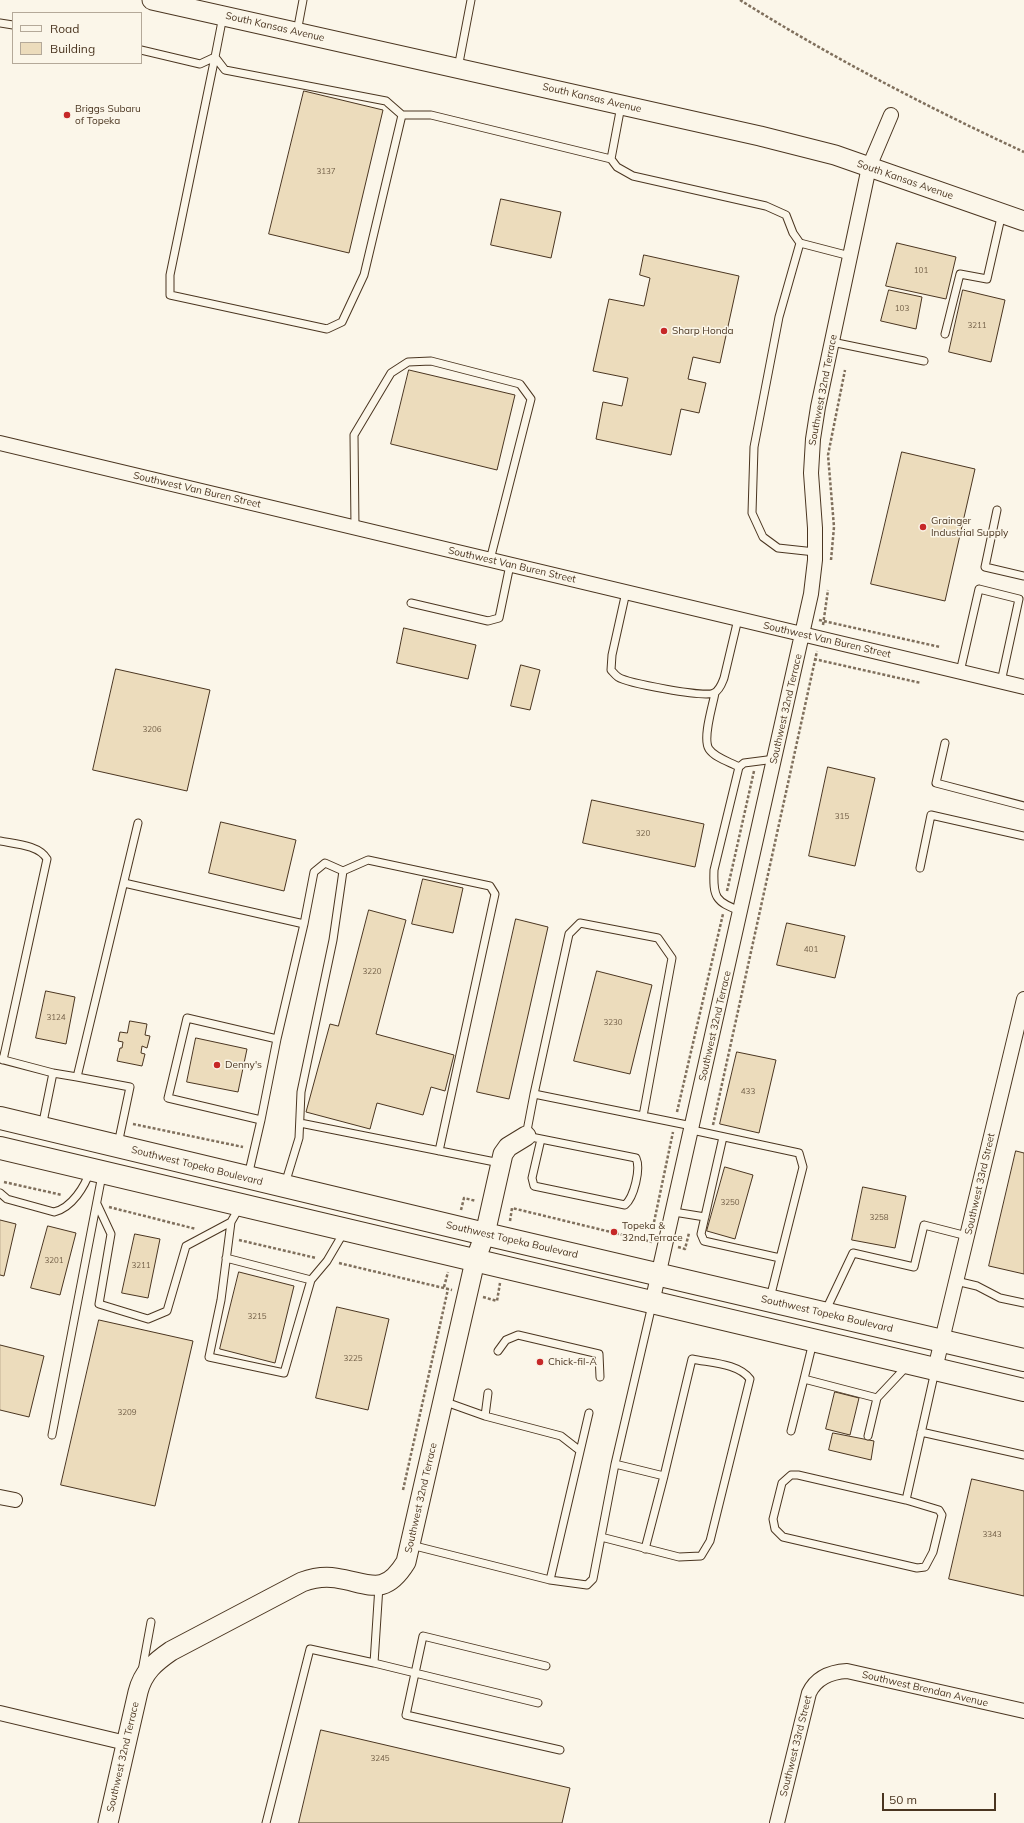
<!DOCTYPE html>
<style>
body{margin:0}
#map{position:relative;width:1024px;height:1823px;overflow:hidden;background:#fbf6e9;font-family:Mulish,sans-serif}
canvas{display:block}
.legend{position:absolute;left:12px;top:12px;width:130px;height:52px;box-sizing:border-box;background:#fbf6e9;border:1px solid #b4a999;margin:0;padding:5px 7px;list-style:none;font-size:12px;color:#4a3520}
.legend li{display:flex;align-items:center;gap:8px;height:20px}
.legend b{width:20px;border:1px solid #b4a999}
.scale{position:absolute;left:882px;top:1793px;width:114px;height:18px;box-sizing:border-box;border:2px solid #4a3520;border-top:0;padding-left:5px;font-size:12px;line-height:14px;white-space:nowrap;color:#4a3520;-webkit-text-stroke:3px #fbf6e9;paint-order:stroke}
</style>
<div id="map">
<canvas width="1024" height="1823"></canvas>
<ul class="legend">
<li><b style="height:5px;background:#fbf6e9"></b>Road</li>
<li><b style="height:11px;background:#ecdcbc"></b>Building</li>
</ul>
<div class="scale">50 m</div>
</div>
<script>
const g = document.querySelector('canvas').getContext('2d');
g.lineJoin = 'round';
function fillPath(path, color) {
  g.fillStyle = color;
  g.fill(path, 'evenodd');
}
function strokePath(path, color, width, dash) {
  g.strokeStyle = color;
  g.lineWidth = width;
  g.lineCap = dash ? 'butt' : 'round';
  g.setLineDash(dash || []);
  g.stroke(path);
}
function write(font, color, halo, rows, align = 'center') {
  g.font = font + ' Mulish,sans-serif';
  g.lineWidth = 3;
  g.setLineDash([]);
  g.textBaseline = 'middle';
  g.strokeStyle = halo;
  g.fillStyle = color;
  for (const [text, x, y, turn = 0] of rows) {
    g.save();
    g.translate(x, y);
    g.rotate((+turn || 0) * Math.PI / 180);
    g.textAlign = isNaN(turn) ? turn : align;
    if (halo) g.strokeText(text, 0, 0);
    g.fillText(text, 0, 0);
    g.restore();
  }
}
const building = new Path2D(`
 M304 91 383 110 349 253 269 234Z
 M501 199 561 212 551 258 491 245Z
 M897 243 956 257 946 299 886 286Z
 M644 255 739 276 720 363 693 357 688 379 706 383 699 413 681 409 671 455 596 439 603 402 622 406 628 378 593 371 609 299 644 306 650 278 640 275Z
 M889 290 922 297 916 329 881 321Z
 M963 290 1005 300 991 362 949 352Z
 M409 370 515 395 497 470 391 444Z
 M902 452 975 469 945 601 871 584Z
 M404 628 476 645 468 679 397 663Z
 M521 665 540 670 530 710 511 706Z
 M116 669 210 690 187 791 93 770Z
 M828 767 875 778 855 866 809 856Z
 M592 800 704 824 695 867 583 843Z
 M221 822 296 840 284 891 209 873Z
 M423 879 463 888 453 933 412 924Z
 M369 910 406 920 376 1034 454 1055 445 1091 431 1087 423 1115 377 1103 370 1129 306 1112 330 1024 338 1026Z
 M516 919 548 927 509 1099 477 1092Z
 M787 923 845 936 835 978 777 965Z
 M597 971 652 985 630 1074 574 1061Z
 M46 991 75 997 66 1044 36 1038Z
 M130 1021 147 1024 145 1035 150 1036 147 1048 142 1046 141 1053 145 1054 142 1066 117 1061 120 1048H122L123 1042 118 1041 120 1032 127 1033Z
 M196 1038 247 1049 238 1092 187 1082Z
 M737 1052 776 1060 759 1133 720 1124Z
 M1016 1151 1024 1153V1274L989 1266Z
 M725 1167 753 1175 735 1239 707 1231Z
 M863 1187 906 1196 895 1248 852 1240Z
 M0 1220 16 1224 4 1276 0 1275Z
 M48 1226 76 1233 60 1295 31 1288Z
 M135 1234 160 1239 148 1298 122 1293Z
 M239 1272 294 1286 275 1363 220 1349Z
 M337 1307 389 1319 368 1410 316 1398Z
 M99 1320 193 1341 155 1506 61 1485Z
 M0 1345 44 1356 29 1417 0 1410Z
 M835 1392 859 1398 850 1435 826 1429Z
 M833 1433 874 1441 871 1460 829 1450Z
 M972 1479 1024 1491V1596L949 1579Z
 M321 1730 570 1788 562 1823H299Z`);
const path = new Path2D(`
 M740 0C831 57 927 107 1024 152
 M831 560 834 527 828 455 845 370
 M819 620 940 647
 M823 625 828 590
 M814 659 921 683
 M727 891 754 771
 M677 1112 723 914
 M133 1124 243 1147
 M713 1125 817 651
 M4 1182 62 1195
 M109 1207 196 1229
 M461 1210 464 1198 476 1201
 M510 1221 512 1208 652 1242
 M653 1227 673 1132
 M239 1240 316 1258
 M678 1247 685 1249 689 1233
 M339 1263 452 1290
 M444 1287 448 1272
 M483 1297 497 1301 500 1283
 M403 1490 448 1289`);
const lane = new Path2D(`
 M0 23 13 25
 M297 32 303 0
 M141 50 200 64 215 57 223 16
 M215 57 225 70 386 101 402 115 364 275 342 322 327 329 170 295V275Z
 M458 68 471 0
 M621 106 611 159 617 167 633 176 766 206 786 215 793 233 800 243 850 256
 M402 115H431L611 159
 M800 243 779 317 754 447 752 513 763 537 778 548 815 552
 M945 334 960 274 987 279 1002 213
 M832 342 924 361
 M997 510 985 567 1024 576
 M355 528 354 435 391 373 408 362 431 361 520 384 531 399 490 560
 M626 592 612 655 611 670C613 672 615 675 618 677 627 683 705 698 714 693 720 690 722 683 724 678L738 619
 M411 603 488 621 499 618 510 565
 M960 672 979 589 1019 599 1001 682
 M715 693C713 705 702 738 709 749 715 758 730 762 739 767
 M945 743 936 783 1024 806
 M0 841C15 844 39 845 47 859L3 1060
 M920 868 931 815 1024 836
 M343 871 368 860 490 886 495 894 439 1151
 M124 883 304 924 277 1039 187 1018 168 1098 261 1120 248 1176
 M741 911C715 902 713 897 714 870L739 767 744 763 775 759
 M0 1059 53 1073 42 1127
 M53 1073 77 1077
 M534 1094 526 1136 541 1139 532 1178 534 1186 625 1205C634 1197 641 1169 636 1158L541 1139
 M643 1116 672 958 658 938 580 923 569 934 534 1094 692 1126
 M261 1120 277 1039
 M300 1123 500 1163
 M692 1130 799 1153 803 1167 770 1298
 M723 1137 701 1234 704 1241 780 1258
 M118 1144 130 1087 77 1077 138 823
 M285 1184 299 1138 301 1092 333 940 343 871 325 863 314 872 304 924
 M0 1193 7 1199 54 1212C72 1208 85 1186 90 1171
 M97 1204 111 1234 99 1304 148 1319 167 1311 186 1246 231 1222
 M239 1208 231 1222 221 1300 209 1357 284 1373 311 1280 327 1261 344 1232
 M674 1212 705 1217
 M226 1258 311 1280
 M956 1281 977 1286 1000 1298 1024 1303
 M825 1312 853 1253 914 1267 924 1225 967 1236
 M813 1342 804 1379 877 1398 907 1366
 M498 1351 506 1340 518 1335 599 1354 600 1377
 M443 1401 485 1416 561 1436 579 1450
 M485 1416 488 1393
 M791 1431 804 1379
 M921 1432 1024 1455
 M52 1435 102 1175
 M868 1436 877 1398
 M906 1500 939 1510 942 1515 933 1552 925 1567 917 1568 783 1537 775 1529 773 1519 782 1483 791 1475H798L906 1500 935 1371
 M601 1537 679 1557 701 1556 710 1541 750 1379C738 1363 710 1363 692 1359L664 1476 615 1464
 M411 1545 550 1580 587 1585 593 1579 615 1464 652 1305
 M645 1549 664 1476
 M550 1580 589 1413
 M379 1586 374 1663 538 1703
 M546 1666 423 1636 406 1715 560 1750
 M142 1671 151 1622
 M266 1823 310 1649 374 1663`);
const street = new Path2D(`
 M0 443 1024 687
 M652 1303 811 594 815 560V528L811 473 813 439 818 407 869 167 891 115
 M935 1369 1024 999
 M0 1497 15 1500
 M0 1713 126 1743
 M777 1823 809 1693C816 1678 830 1672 847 1671L1024 1711`);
const secondary = new Path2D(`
 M152 0 760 136 835 155 1024 221
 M108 1823 138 1692C143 1672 155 1662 171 1651L302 1582C313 1578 324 1576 336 1578 369 1583 384 1598 406 1562L475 1261 485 1234 503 1154 508 1147 526 1136`);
const primary = new Path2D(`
 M0 1118 485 1234 1024 1360
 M0 1148 1024 1390`);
const markers = [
 [67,115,4,"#c62828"],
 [664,331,4,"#c62828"],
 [923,527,4,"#c62828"],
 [217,1065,4,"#c62828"],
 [614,1232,4,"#c62828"],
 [540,1362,4,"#c62828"]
];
const numberNames = [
 ["3137",326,172],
 ["101",921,271],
 ["103",902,309],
 ["3211",977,326],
 ["3206",152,730],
 ["315",842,817],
 ["320",643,834],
 ["401",811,950],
 ["3220",372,972],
 ["3124",56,1018],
 ["3230",613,1023],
 ["433",748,1092],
 ["3250",730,1203],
 ["3258",879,1218],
 ["3201",54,1261],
 ["3211",141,1266],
 ["3215",257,1317],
 ["3225",353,1359],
 ["3209",127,1413],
 ["3343",992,1535],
 ["3245",380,1759]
];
const streetNames = [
 ["South Kansas Avenue",275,27,13],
 ["South Kansas Avenue",592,98,13],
 ["South Kansas Avenue",905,180,19],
 ["Southwest 32nd Terrace",823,390,-79],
 ["Southwest Van Buren Street",197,490,13],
 ["Southwest Van Buren Street",512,565,13],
 ["Southwest Van Buren Street",827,640,13],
 ["Southwest 32nd Terrace",786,709,-77],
 ["Southwest 32nd Terrace",715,1026,-77],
 ["Southwest Topeka Boulevard",197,1166,14],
 ["Southwest 33rd Street",980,1184,-77],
 ["Southwest Topeka Boulevard",512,1240,13],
 ["Southwest Topeka Boulevard",827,1314,13],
 ["Southwest 32nd Terrace",421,1498,-77],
 ["Southwest Brendan Avenue",925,1689,13],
 ["Southwest 33rd Street",796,1746,-76],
 ["Southwest 32nd Terrace",123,1757,-77]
];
const poiNames = [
 ["Briggs Subaru",75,109],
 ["of Topeka",75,121],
 ["Sharp Honda",672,331],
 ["Grainger",931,521],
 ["Industrial Supply",931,533],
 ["Denny's",225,1065],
 ["Topeka &",622,1226],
 ["32nd Terrace",622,1238],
 ["Chick-fil-A",548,1362]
];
fillPath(building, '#ecdcbc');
strokePath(building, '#4a3520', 1);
strokePath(lane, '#4a3520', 9);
strokePath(street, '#4a3520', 16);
strokePath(secondary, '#4a3520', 21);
strokePath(primary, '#4a3520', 24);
strokePath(path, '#7f6f5c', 2.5, [3, 2]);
strokePath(lane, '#fbf6e9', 7);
strokePath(street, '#fbf6e9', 14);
strokePath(secondary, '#fbf6e9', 19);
strokePath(primary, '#fbf6e9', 22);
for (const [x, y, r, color] of markers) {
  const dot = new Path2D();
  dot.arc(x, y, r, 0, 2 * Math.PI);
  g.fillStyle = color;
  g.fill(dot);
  strokePath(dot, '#fbf6e9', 1.5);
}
write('8px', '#725f47', null, numberNames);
write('10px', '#4a3520', '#fbf6e9', streetNames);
write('10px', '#4a3520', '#fbf6e9', poiNames, 'left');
</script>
